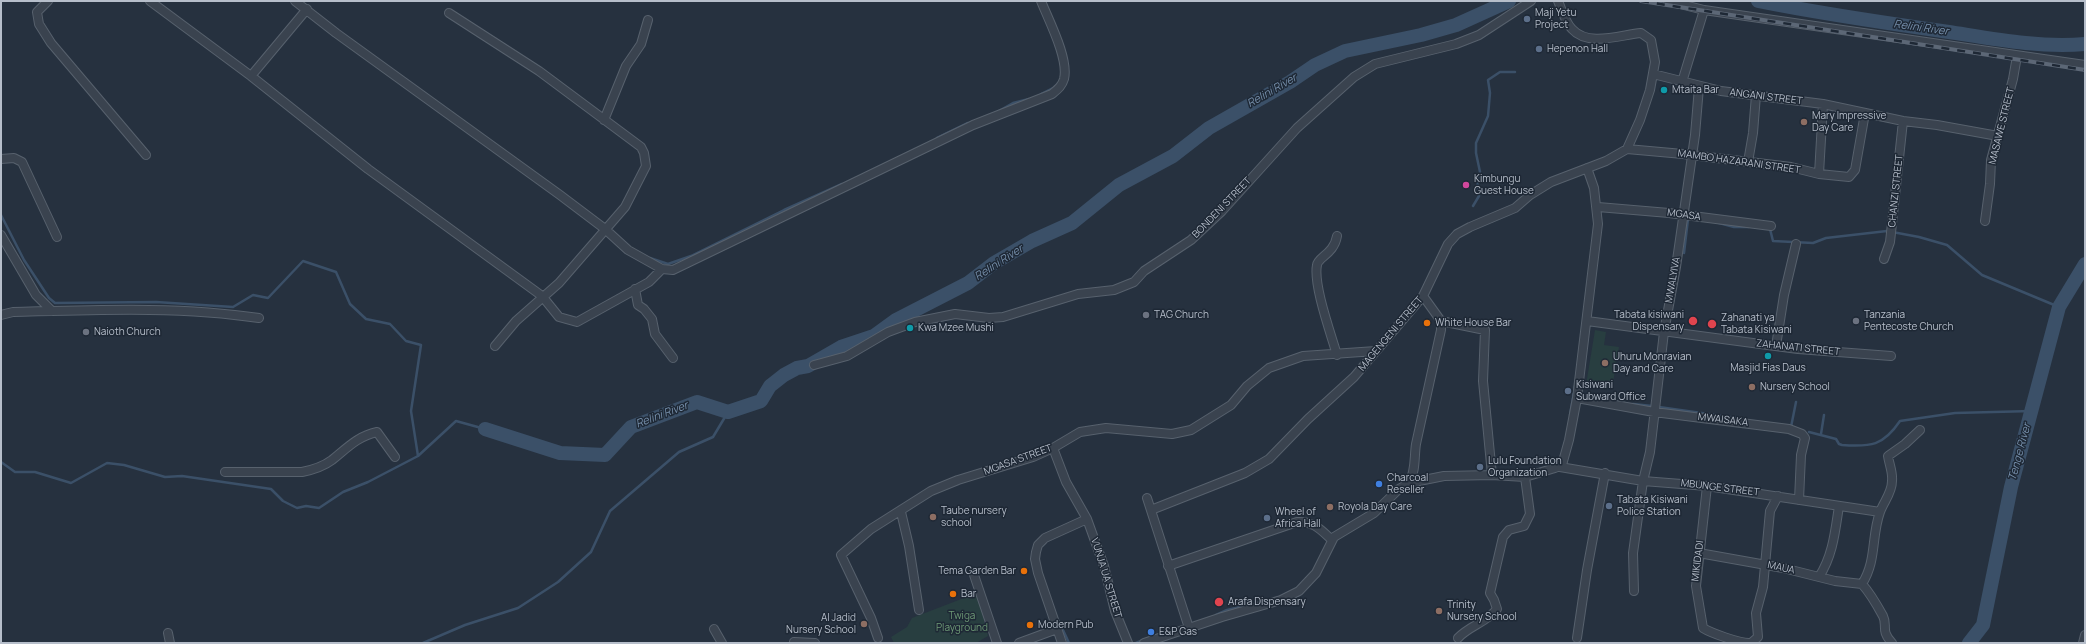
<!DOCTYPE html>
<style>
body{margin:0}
#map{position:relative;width:2086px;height:644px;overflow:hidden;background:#26313f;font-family:Manrope,sans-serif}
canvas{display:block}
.frame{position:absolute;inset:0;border:2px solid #b6beca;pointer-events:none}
</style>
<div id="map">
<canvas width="2086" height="644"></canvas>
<div class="frame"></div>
</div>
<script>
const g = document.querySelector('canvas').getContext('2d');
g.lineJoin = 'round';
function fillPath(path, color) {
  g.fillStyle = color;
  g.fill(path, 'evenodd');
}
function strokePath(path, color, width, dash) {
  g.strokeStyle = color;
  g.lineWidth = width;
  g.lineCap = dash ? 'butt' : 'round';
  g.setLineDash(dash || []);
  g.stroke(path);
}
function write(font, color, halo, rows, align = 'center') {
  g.font = font + ' Manrope,sans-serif';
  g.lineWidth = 3;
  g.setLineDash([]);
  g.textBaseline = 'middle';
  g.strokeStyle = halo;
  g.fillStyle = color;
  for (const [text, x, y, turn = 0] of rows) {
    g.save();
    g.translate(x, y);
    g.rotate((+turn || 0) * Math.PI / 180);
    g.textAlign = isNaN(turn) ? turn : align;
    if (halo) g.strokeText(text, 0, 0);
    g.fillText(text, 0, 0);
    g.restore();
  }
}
const green = new Path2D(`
 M1595 330 1606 332 1604 345 1619 347 1612 389 1586 385Z
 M977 593 988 636 976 643H894L891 637 907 627 912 618Z`);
const stream = new Path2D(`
 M1041 94 1053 88
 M997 112 1013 103 1029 99
 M937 138 968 123
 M1473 206 1479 196 1477 188 1480 172 1476 153V143L1488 116 1490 93 1488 80 1500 72H1515
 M1 215 24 260 49 298 55 303 156 302 233 307 253 295 268 298 303 261 336 272 350 304 366 319 390 324 406 341 421 345 411 411 418 456
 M1719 223 1734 227H1749
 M1768 228 1770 229 1773 241 1813 243 1826 238 1887 231 1919 237 1947 245 1982 275 2059 307
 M1684 253 1688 219 1690 218
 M650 258 668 264 691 256 784 210 842 184
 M1633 404 1652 406
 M1659 407 1744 419
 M1570 415 1575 386
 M1791 427 1796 402
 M1809 432 1836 439 1839 444 1842 445C1871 447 1883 446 1900 421L1955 413 2032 411
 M1821 434 1824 415
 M1 462 15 472H35L71 483 107 463 124 465 165 477 182 476 271 489 283 501 297 508 306 506 319 508 343 492 368 482 418 456 456 421 485 429
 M1516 473 1533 471
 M1216 615 1227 610 1253 604
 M1063 630 1069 643
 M423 643 465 625 518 608 558 582 591 552 610 511 679 452 713 437 728 412
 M1136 643 1143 640`);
const river = new Path2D(`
 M1758 1C1822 14 1885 23 1949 32 1994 39 2040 48 2085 44
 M485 429 560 453 605 455 631 427 697 402 728 412 761 401 770 386 784 375 797 368 808 366 841 347 874 336 896 320 968 283 994 263 1032 241 1072 223 1119 185 1173 156 1209 128 1290 82 1315 65 1345 51 1421 35 1456 25 1509 1
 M1969 643 1983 625 2011 487 2059 307 2085 264`);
const street = new Path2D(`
 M48 1 37 12 39 24 51 43 146 155
 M150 1 251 76 368 169 542 296 559 317 577 322 649 282 662 269
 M295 1 336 33 560 195 605 229 628 250 662 269 673 270 973 125 1052 94C1058 89 1062 86 1064 79 1069 59 1049 21 1041 1
 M1668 1 1704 10 2085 65
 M449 13 539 71 641 147 644 153 646 166 625 207 559 283 516 321 495 346
 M1653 74 1721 91 1823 104 1903 121 1937 125 1998 136
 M251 76 307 9
 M1682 82 1704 10
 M604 120 626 66 641 44 648 20
 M1627 149 1683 154 1791 167 1819 174 1849 177 1855 170 1865 113
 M1 159 14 158 22 162 57 237
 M1748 162 1753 133 1756 95
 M1819 174 1823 104
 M1598 207 1669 213 1771 226
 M1985 221 1990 184 1991 160 2013 79 2017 56
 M1 235 36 295 52 311
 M1884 259 1890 242 1903 121
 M635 289 638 305 644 309 652 319 655 334 673 358
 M1 315 13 312C93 310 180 306 259 318
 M1441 321 1485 330 1483 381 1492 475
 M1587 321 1798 349 1891 356
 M1776 346 1784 295 1796 244
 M1337 355C1331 334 1313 285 1317 265 1318 257 1334 254 1337 236
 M814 365 847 356 888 332 915 322 955 314 989 318 1003 317 1078 294 1114 290 1134 282 1144 271 1191 240 1222 211 1297 128 1354 77 1375 64 1456 44 1479 35 1531 1
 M1577 398 1654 412 1789 429 1802 434 1805 438 1801 455 1799 500
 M1053 448 1066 482 1087 519 1104 566 1115 611 1128 643
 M1560 467 1643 481 1707 486 1880 512
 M225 472H302C312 470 324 466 332 460 347 448 358 436 377 432L395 457
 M1409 483C1416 471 1414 457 1416 444L1441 330V321L1423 296
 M1707 486 1696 586 1703 628C1711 633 1739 643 1749 643
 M1147 498 1189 628
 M1151 510 1245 473 1269 459 1308 419 1354 377 1423 296 1448 244 1457 234 1470 227 1515 208 1530 195 1551 182 1606 161 1627 149 1640 120 1650 90 1655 62 1651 40 1641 33C1620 35 1588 47 1572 29 1565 22 1562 10 1558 1
 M901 512 909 546 919 610
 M1699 553 1783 568 1835 581 1862 584C1877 560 1871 537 1880 512 1884 501 1892 493 1892 481 1893 472 1889 464 1888 456L1905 444 1920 430
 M1168 566 1297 522C1314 521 1321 530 1332 540
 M973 572 997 643
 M1819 577C1833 555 1835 532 1839 506
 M1862 584C1870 593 1877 605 1883 616 1888 626 1880 630 1892 643
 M1634 591 1633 553 1643 481 1650 452 1664 332 1676 267 1695 135 1699 87
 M714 629 722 643
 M168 633 170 643
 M878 638 871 618 841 555 871 529 931 491 958 480 1033 457 1053 448 1080 432 1106 428 1172 434 1191 430 1231 405 1247 386 1269 368 1303 356 1376 351
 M1458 638C1469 626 1487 622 1497 609L1494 600 1490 593 1503 537 1509 530 1524 526 1530 514 1525 477
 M1577 638 1587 570 1605 473
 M794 642 815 643
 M1019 643 1057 629
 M1062 643 1038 573 1035 559 1036 552 1038 545 1045 538 1087 519
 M1144 643 1222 617 1281 600 1299 591 1316 573 1334 537 1374 513 1399 489 1409 483 1444 476 1492 475 1525 477 1555 468 1562 465 1569 440 1577 398 1598 224 1594 188 1587 168
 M1751 643 1758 637 1756 613 1763 587 1770 511 1778 496
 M2083 643 2085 635`);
const rail = new Path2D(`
 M1641 1 2085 70`);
const markers = [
 [1527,19,4,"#5c6f8a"],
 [1539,49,4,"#5c6f8a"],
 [1664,90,4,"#0f9aa8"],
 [1804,122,4,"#8d6e63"],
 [1466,185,4,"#d1479c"],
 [1146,315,4,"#6b7280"],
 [1693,321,5,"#e0444e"],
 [1856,321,4,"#6b7280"],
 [1427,323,4,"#e8710a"],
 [1712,324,5,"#e0444e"],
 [910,328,4,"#0f9aa8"],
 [86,332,4,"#6b7280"],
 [1768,356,4,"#0f9aa8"],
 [1605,363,4,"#8d6e63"],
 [1752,387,4,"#8d6e63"],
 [1568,391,4,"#5c6f8a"],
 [1480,467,4,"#5c6f8a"],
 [1379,484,4,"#3f7fe0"],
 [1609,506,4,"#5c6f8a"],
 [1330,507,4,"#8d6e63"],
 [933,517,4,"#8d6e63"],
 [1267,518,4,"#5c6f8a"],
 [1024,571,4,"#e8710a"],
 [953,594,4,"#e8710a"],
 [1219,602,5,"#e0444e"],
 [1439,611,4,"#8d6e63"],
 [864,624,4,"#8d6e63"],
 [1030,625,4,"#e8710a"],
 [1151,632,4,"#3f7fe0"]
];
const poiNames = [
 ["Maji Yetu",1535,13],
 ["Project",1535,25],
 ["Hepenon Hall",1547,49],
 ["Mtaita Bar",1672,90],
 ["Mary Impressive",1812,116],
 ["Day Care",1812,128],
 ["Kimbungu",1474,179],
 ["Guest House",1474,191],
 ["TAG Church",1154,315],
 ["Tabata kisiwani",1684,315,"right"],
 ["Dispensary",1684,327,"right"],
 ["Tanzania",1864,315],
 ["Pentecoste Church",1864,327],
 ["Zahanati ya",1721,318],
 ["Tabata Kisiwani",1721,330],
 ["White House Bar",1435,323],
 ["Kwa Mzee Mushi",918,328],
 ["Naioth Church",94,332],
 ["Uhuru Monravian",1613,357],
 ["Day and Care",1613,369],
 ["Masjid Fias Daus",1768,368,"center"],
 ["Kisiwani",1576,385],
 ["Subward Office",1576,397],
 ["Nursery School",1760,387],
 ["Lulu Foundation",1488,461],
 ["Organization",1488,473],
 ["Charcoal",1387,478],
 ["Reseller",1387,490],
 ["Tabata Kisiwani",1617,500],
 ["Police Station",1617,512],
 ["Royola Day Care",1338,507],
 ["Taube nursery",941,511],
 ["school",941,523],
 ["Wheel of",1275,512],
 ["Africa Hall",1275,524],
 ["Tema Garden Bar",1016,571,"right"],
 ["Bar",961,594],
 ["Arafa Dispensary",1228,602],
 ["Trinity",1447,605],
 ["Nursery School",1447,617],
 ["Al Jadid",856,618,"right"],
 ["Nursery School",856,630,"right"],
 ["Modern Pub",1038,625],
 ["E&P Gas",1159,632]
];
const streetNames = [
 ["ANGANI STREET",1766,97,7],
 ["MASAWE STREET",2002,126,-76],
 ["MAMBO HAZARANI STREET",1739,162,8],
 ["CHANZI STREET",1896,191,-84],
 ["BONDENI STREET",1222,208,-46],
 ["MGASA",1684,215,8],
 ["MWALYIVA",1673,280,-80],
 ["MAGENGENI STREET",1391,334,-50],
 ["ZAHANATI STREET",1798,348,6],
 ["MWAISAKA",1723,420,7],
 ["MGASA STREET",1018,460,-20],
 ["MBUNGE STREET",1720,488,7],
 ["MIKIDADI",1698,561,-83],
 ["MAUA",1781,568,12],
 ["VUNJA UA STREET",1106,578,73]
];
const parkNames = [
 ["Twiga",962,616],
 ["Playground",962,628]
];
const waterNames = [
 ["Relini River",1921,28,8],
 ["Relini River",1272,91,-30],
 ["Relini River",999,263,-33],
 ["Relini River",662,415,-21],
 ["Tenge River",2020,452,-75]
];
fillPath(green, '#283e40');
strokePath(stream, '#3b5068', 2.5);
strokePath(river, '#3b5068', 14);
strokePath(street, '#57616d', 10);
strokePath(street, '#3a434f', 8);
strokePath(rail, '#5c6776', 4);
strokePath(rail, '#1e2835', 2.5, [8]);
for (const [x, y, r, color] of markers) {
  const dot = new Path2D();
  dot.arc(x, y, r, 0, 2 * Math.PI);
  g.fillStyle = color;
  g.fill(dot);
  strokePath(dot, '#1e2835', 1.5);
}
write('10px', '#b6beca', '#1e2835', poiNames, 'left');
write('10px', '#b6beca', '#1e2835', streetNames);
write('10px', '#6e9a76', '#1e2835', parkNames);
write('italic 11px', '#7790ac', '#1e2835', waterNames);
</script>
